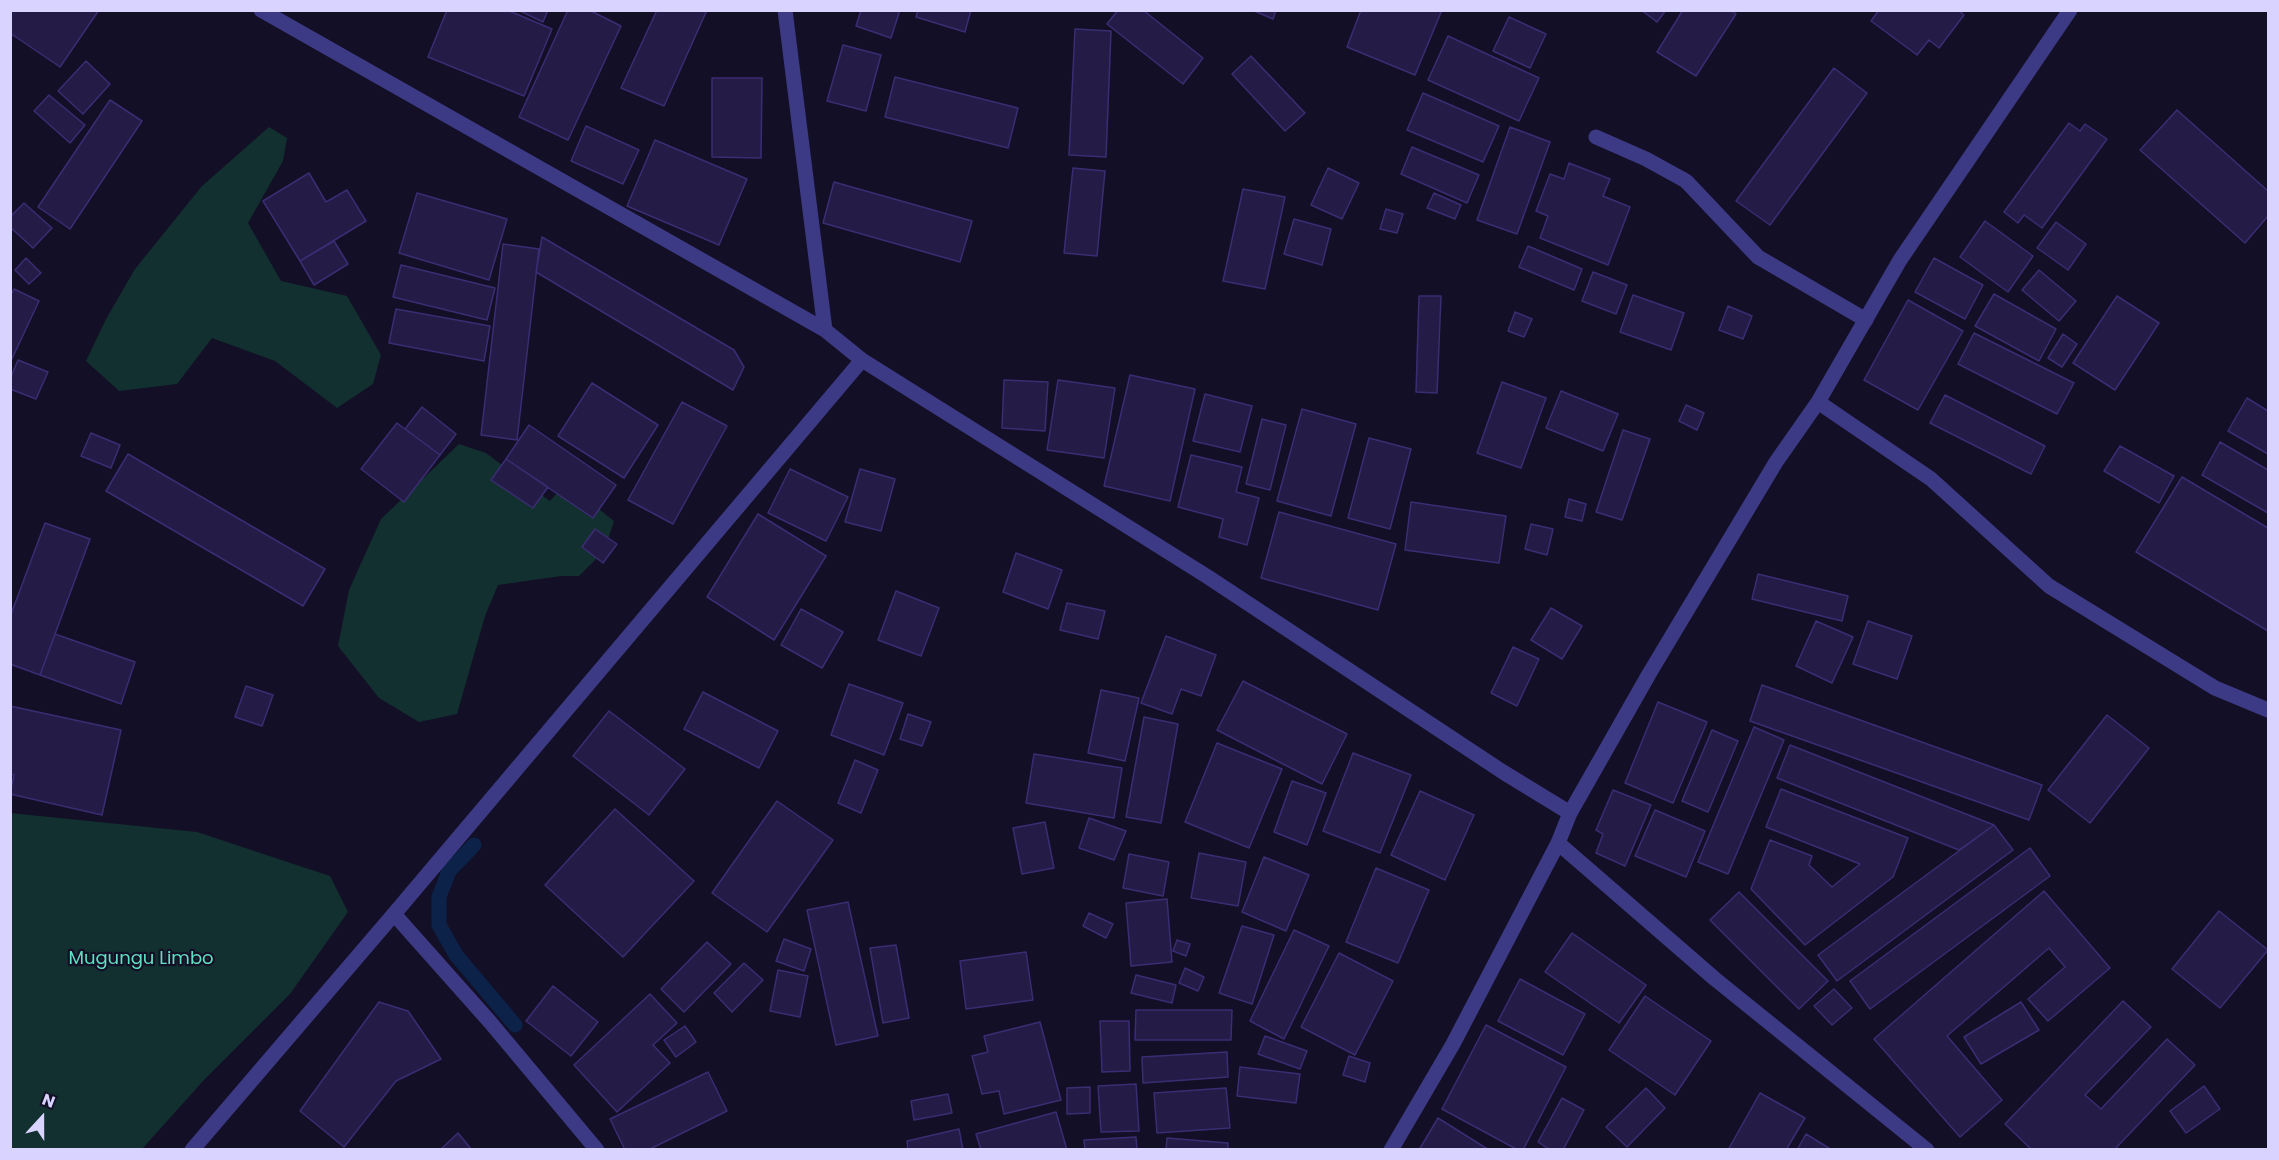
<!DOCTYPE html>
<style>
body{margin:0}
#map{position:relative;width:2279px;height:1160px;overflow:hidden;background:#130f26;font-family:Poppins,sans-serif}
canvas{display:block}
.frame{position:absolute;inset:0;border:12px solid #d9d4ff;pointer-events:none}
.north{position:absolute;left:12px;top:1088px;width:60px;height:60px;-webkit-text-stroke:4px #130f26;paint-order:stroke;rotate:21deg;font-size:16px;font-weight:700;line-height:24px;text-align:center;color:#d9d4ff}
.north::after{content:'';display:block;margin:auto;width:21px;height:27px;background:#d9d4ff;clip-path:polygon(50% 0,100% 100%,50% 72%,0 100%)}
</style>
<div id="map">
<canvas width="2279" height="1160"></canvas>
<div class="frame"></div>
<div class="north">N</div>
</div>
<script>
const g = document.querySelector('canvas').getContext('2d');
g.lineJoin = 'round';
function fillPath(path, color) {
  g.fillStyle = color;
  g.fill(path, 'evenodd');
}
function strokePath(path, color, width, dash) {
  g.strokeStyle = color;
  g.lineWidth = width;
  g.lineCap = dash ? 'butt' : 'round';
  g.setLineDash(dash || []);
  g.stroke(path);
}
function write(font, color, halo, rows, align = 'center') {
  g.font = font + ' Poppins,sans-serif';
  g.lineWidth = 4.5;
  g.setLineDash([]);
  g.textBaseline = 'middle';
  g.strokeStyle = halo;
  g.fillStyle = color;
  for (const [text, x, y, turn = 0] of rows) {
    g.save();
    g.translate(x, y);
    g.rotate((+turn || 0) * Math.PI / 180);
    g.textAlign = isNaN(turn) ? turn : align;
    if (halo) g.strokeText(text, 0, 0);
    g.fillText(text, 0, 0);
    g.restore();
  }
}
const green = new Path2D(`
 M269 127 287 138 283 161 248 223 281 281 347 296 381 355 373 384 337 408 275 361 212 338 177 384 119 391 86 361 106 319 135 269 202 186Z
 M459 444 486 453 550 501 563 486 585 498 614 521 604 551 579 576H561L498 585 485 616 457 714 419 722 379 698 338 646 349 590 381 519Z
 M10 813 197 832 330 876 348 912 290 994 204 1080 142 1149H11Z`);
const stream = new Path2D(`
 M474 845 449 871 439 897V925L456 955 515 1025`);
const building = new Path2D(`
 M10 10H99L60 67 10 33Z
 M447 10H507L552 29 524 96 428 57Z
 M518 10H548L543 22Z
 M568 10H589L621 26 568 140 519 117Z
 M657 10H707L664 106 621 88Z
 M861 10H900L891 38 856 26Z
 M918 10H971L965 32 916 17Z
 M1118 10H1143L1203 58 1183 84 1107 24Z
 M1252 10H1276L1273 19Z
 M1361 10H1442L1415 75 1347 47Z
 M1641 10H1666L1657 22Z
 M1683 10H1730L1736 14 1696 76 1657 52Z
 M1879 10H1958L1964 15 1939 48 1929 40 1917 55 1871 21Z
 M1509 17 1546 34 1530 68 1493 51Z
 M1075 29 1111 31 1106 157 1069 155Z
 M1448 36 1539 78 1519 121 1428 80Z
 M843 45 881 55 866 111 827 101Z
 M1251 56 1305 113 1285 131 1232 74Z
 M86 61 110 84 83 114 58 91Z
 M1834 68 1867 93 1770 225 1736 201Z
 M895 77 1018 108 1008 148 885 117Z
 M712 78H762L761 158 712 157Z
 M1423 93 1499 126 1483 162 1407 130Z
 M49 95 85 125 70 143 34 111Z
 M110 100 142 121 70 229 38 207Z
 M2177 110 2268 191V216L2245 243 2140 150Z
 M2069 123 2080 131 2085 124 2107 139 2042 228 2024 215 2018 223 2004 212Z
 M586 126 639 150 623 184 571 161Z
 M1510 127 1550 142 1517 234 1477 220Z
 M655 140 747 179 719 245 627 206Z
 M1412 147 1479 175 1467 203 1401 174Z
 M1569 163 1610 179 1603 196 1630 207 1608 265 1540 238 1548 216 1536 211 1550 174 1564 179Z
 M1073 168 1105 171 1097 256 1064 253Z
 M1328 168 1359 183 1342 219 1311 205Z
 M309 173 326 202 347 190 366 221 300 261 263 201Z
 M834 182 972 221 960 262 823 223Z
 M1243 189 1285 197 1265 289 1223 281Z
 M417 193 507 219 489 280 399 253Z
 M1434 193 1461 205 1455 219 1427 208Z
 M24 203 52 228 33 248 10 227V217Z
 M1386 209 1403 214 1397 233 1380 229Z
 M1294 219 1331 229 1322 265 1284 254Z
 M1985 221 2033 256 2008 292 1960 257Z
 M2056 222 2086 244 2068 270 2037 248Z
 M542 237 734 350 744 367 733 390 536 272Z
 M334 241 348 264 314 285 300 261Z
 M503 244 539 249 517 440 481 435Z
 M1528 246 1582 269 1574 290 1519 267Z
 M26 258 41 273 29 284 15 270Z
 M1934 258 1983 285 1965 319 1915 292Z
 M401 265 495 288 487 320 393 297Z
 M2039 270 2076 301 2059 321 2022 290Z
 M1593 272 1627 285 1616 314 1582 301Z
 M14 289 39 301 10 363V296Z
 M1994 294 2056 329 2039 361 1975 326Z
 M1633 295 1684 313 1671 350 1620 332Z
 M1419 296H1441L1437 393 1416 392Z
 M2117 296 2159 323 2115 390 2073 363Z
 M1908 300 1963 331 1918 410 1864 380Z
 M1728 306 1752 316 1743 339 1719 330Z
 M396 309 490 326 484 361 389 343Z
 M1515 312 1532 319 1524 337 1508 331Z
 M1974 333 2074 383 2057 414 1958 364Z
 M2063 334 2077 344 2062 367 2048 358Z
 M18 360 48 372 36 399 10 389V379Z
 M1130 375 1195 389 1170 501 1104 486Z
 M1004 380 1048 382 1045 431 1002 428Z
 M1058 380 1115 388 1104 458 1047 450Z
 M1502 382 1546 398 1521 468 1477 453Z
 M592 383 658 425 624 478 558 436Z
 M1561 391 1618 414 1603 451 1546 428Z
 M1205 394 1252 406 1240 452 1193 441Z
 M1945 395 2045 446 2031 474 1930 423Z
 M2247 398 2268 411V454L2228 431Z
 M682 402 727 426 673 524 628 500Z
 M1686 405 1704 413 1697 430 1679 421Z
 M422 407 456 434 440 455 405 429Z
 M1302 409 1356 424 1331 516 1277 501Z
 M1262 419 1286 425 1270 490 1246 484Z
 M397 423 440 455 404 502 361 469Z
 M529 425 616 485 593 518 506 459Z
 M1623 430 1650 439 1622 520 1596 512Z
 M91 433 120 445 111 468 81 456Z
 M1369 438 1411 449 1390 529 1348 518Z
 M2220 442 2268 470V513L2202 475Z
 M2120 446 2174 476 2159 503 2104 471Z
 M128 454 325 569 303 606 106 491Z
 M1191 455 1242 467 1236 492 1259 498 1247 545 1219 537 1223 519 1178 507Z
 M506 459 548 487 533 508 491 480Z
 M790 469 848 497 826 541 768 513Z
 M860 469 895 479 881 531 845 522Z
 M2182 477 2268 528V631L2136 552Z
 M1569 499 1586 504 1582 521 1565 517Z
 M1411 502 1506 516 1499 563 1405 550Z
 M1279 512 1396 544 1378 610 1261 578Z
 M758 514 826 556 774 640 707 597Z
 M45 523 90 539 40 675 10 664V617Z
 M1531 524 1553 529 1547 555 1525 549Z
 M595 529 617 544 603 563 582 547Z
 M1016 553 1062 570 1048 609 1003 592Z
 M1758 574 1848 596 1842 621 1752 599Z
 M896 591 939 608 921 656 878 640Z
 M1067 603 1105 611 1098 639 1060 630Z
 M1551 608 1582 626 1562 659 1531 640Z
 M801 609 843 632 822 668 781 645Z
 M1816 621 1853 637 1832 683 1796 666Z
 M1868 621 1912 636 1897 679 1853 664Z
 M55 634 135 662 121 704 40 675Z
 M1166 636 1216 655 1201 696 1181 689 1172 714 1141 703Z
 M1513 647 1539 659 1517 706 1491 693Z
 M1243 681 1347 734 1322 784 1217 730Z
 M849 684 903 703 884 755 831 735Z
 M1762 685 2042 785 2029 820 1750 721Z
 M246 686 273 695 262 726 235 717Z
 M1101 690 1139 698 1125 761 1088 753Z
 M703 692 778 731 759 768 684 729Z
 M1658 702 1707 722 1673 803 1625 783Z
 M10 706 121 730 102 815 10 794 14 775 10 774Z
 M609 711 685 769 649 815 573 756Z
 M908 714 931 722 922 746 900 739Z
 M2107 715 2149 748 2090 823 2048 790Z
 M1144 717 1178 724 1161 823 1126 817Z
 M1754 727 1784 740 1728 874 1698 862Z
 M1712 730 1738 741 1708 812 1682 801Z
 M1217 743 1282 769 1249 848 1185 822Z
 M1790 745 1994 825 1959 850 1777 778Z
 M1353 753 1411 775 1380 853 1323 831Z
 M1034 754 1122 768 1114 818 1026 803Z
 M855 760 878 770 861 813 838 803Z
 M1292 781 1326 793 1307 845 1274 832Z
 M1781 789 1908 838 1893 877 1805 945 1751 889 1770 840 1812 856 1809 865 1832 887 1860 864 1766 827Z
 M1613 790 1651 805 1625 866 1596 853 1603 834 1596 830Z
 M1420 791 1474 815 1445 880 1391 855Z
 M777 801 833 840 767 932 712 893Z
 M615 809 694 881 623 957 545 885Z
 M1655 810 1705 831 1686 877 1635 856Z
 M1089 818 1126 831 1114 860 1079 848Z
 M1045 822 1054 868 1022 874 1013 828Z
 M1994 825 2013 850 1837 981 1818 955Z
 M2030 848 2050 876 1870 1009 1850 981Z
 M1199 853 1246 862 1238 906 1191 898Z
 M1129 854 1169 862 1163 896 1123 888Z
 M1264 857 1309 875 1286 931 1242 912Z
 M1376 868 1429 890 1398 963 1346 942Z
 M2044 891 2110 968 2048 1021 2028 999 2065 967 2049 948 1947 1036 2002 1100 1960 1137 1874 1039Z
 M1739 892 1828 981 1799 1009 1710 920Z
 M1167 899 1172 962 1131 966 1126 903Z
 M848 902 878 1036 836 1045 807 910Z
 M2219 911 2268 950 2220 1008 2172 969Z
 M1089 913 1113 924 1106 938 1083 926Z
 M1242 926 1274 935 1252 1004 1219 993Z
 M1294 930 1329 946 1284 1039 1250 1021Z
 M1572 933 1646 985 1619 1023 1545 972Z
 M784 939 811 949 804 971 776 961Z
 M1177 940 1190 944 1186 956 1173 951Z
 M707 942 731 964 684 1012 661 989Z
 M896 945 909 1018 883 1023 870 948Z
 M1026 952 1033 1000 966 1009 960 961Z
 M1339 953 1393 981 1355 1055 1301 1027Z
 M744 963 763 980 732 1012 714 993Z
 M1185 968 1204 977 1198 991 1179 983Z
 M778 970 808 976 800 1017 770 1011Z
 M1136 975 1176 985 1172 1003 1131 993Z
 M1520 979 1585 1014 1563 1055 1498 1021Z
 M553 986 598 1022 571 1056 526 1021Z
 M1834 989 1852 1008 1832 1025 1814 1006Z
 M650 994 677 1023 653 1045 670 1063 617 1112 574 1065Z
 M1645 996 1711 1041 1675 1095 1609 1050Z
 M2123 1001 2151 1027 2085 1095 2101 1109 2167 1039 2195 1065 2114 1150H2032L2005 1124Z
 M379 1002 408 1011 441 1059 396 1081 344 1147 300 1111Z
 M2021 1002 2039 1030 1981 1064 1964 1037Z
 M1136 1010H1232L1231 1040H1135Z
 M1100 1021H1129L1130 1071 1102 1072Z
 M1040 1022 1061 1100 1004 1114 999 1091 982 1094 972 1056 988 1052 984 1036Z
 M1486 1025 1566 1067 1523 1150H1518L1442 1109Z
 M685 1026 696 1042 676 1057 664 1040Z
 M1265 1036 1307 1051 1300 1069 1258 1054Z
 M1227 1052 1228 1077 1143 1083 1142 1057Z
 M1349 1056 1370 1063 1365 1082 1343 1075Z
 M1240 1067 1300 1074 1296 1103 1237 1096Z
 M708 1072 727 1111 648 1150H625L610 1119Z
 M1136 1084 1139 1131 1101 1132 1098 1086Z
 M2204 1086 2220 1109 2186 1133 2170 1111Z
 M1090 1087V1113L1067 1114V1088Z
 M1226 1088 1230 1128 1157 1133 1154 1093Z
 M1646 1088 1665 1108 1627 1147 1606 1127Z
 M1760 1093 1805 1118 1786 1150H1728Z
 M948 1094 952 1113 914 1120 911 1101Z
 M1562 1098 1584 1110 1563 1150H1550L1538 1142Z
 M1056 1112 1067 1150H981L976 1134Z
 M1438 1118 1489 1150H1419Z
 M959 1129 963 1150H908L907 1141Z
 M458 1133 472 1150H440Z
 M1806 1134 1832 1150H1797Z
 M1136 1137 1137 1150H1085L1084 1140Z
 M1167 1138 1228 1143V1150H1166Z`);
const minor = new Path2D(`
 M261 10 825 330 862 360 1208 577 1503 772 1570 813
 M785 10 825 330
 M1596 137 1646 159 1686 181 1758 257 1866 320
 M1818 402 1931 479 2049 586 2215 688 2268 710
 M1558 843 1715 979 1927 1150
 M394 914 490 1022 597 1150
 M192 1150 394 914 862 360
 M1391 1150 1453 1044 1558 843 1570 813 1649 674 1776 462 1818 402 1900 260 2070 10`);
const parkNames = [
 ["Mugungu Limbo",141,959]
];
fillPath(green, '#12302f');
strokePath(stream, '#0c2248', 15);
fillPath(building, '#241b47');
strokePath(building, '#3b2d73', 1.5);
strokePath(minor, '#3d3a85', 15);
write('18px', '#5fe0c0', '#130f26', parkNames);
</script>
